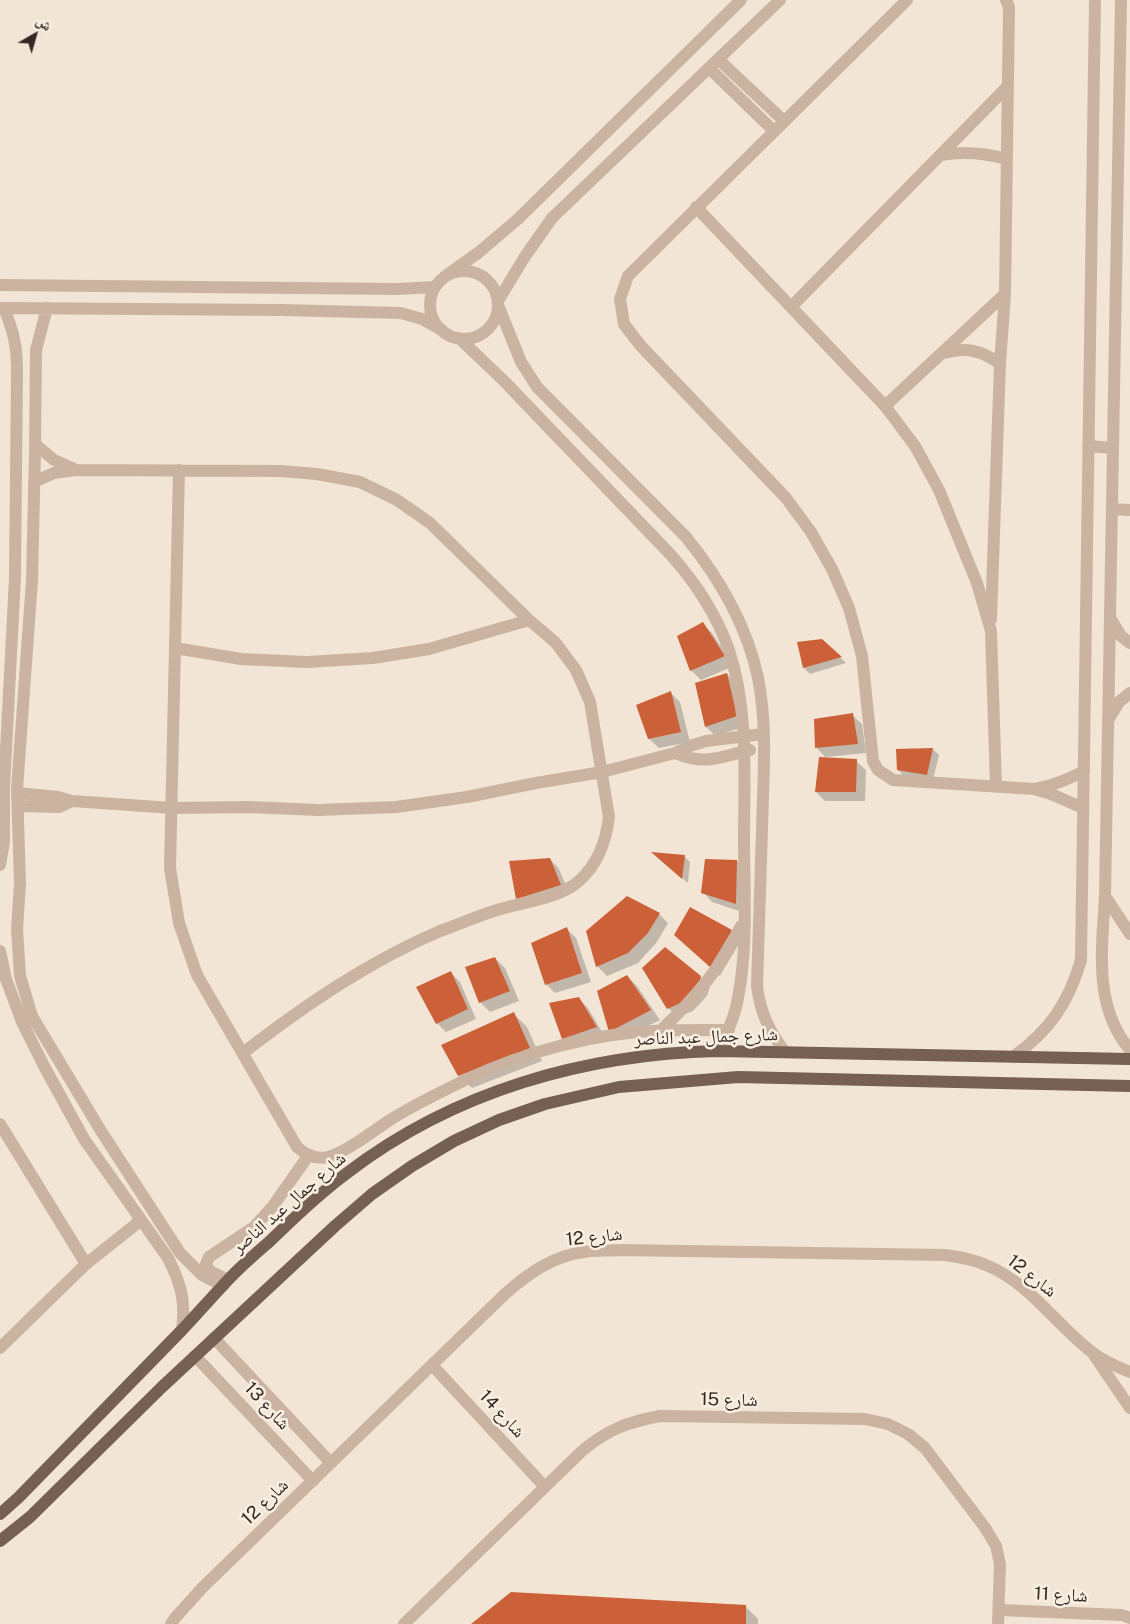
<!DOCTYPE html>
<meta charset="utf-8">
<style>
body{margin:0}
#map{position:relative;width:1130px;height:1624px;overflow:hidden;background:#f2e5d5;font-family:"Public Sans","Noto Naskh Arabic",sans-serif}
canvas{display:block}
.north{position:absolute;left:10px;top:10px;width:50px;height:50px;-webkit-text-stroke:4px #f9efe1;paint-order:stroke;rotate:38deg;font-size:14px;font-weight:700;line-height:20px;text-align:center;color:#332924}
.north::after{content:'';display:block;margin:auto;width:18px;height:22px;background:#332924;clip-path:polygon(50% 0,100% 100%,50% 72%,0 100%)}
</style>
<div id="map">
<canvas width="1130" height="1624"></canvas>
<div class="north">ش</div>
</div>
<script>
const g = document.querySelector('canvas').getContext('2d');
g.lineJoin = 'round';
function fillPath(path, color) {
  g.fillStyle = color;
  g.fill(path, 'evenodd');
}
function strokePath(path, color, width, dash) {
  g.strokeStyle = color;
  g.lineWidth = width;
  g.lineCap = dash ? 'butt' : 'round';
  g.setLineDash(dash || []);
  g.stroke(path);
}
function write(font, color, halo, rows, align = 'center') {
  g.font = font + ' "Public Sans","Noto Naskh Arabic",sans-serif';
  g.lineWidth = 5;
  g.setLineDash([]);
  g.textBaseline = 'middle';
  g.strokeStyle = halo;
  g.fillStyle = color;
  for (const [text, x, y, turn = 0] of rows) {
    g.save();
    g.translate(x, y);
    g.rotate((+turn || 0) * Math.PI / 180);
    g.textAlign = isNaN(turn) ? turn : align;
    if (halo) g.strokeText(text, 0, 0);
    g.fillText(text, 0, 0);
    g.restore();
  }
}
const shadow = new Path2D(`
 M703 624 712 633 734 666 701 680 691 670Z
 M821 640 846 663 810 674 804 668Z
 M727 674 736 683 746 726 716 736 706 727 697 684Z
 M670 692 680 702 690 742 659 748 649 739Z
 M852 715 862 724 866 753 825 757 816 747Z
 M933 749 939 755 933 780 904 776 898 770V750Z
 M856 761 866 770 865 801H825L816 792Z
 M684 856 690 862 688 883 658 858Z
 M550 859 559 869 570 895 517 898Z
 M737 861 746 871 745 913 712 902 703 892Z
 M659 914 668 923 657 942 638 963 607 976 597 966Z
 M567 929 576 938 591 982 555 993 546 984Z
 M731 931 741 940 720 976 685 944Z
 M495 958 505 968 519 1001 490 1012 480 1002Z
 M451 973 460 982 476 1019 446 1032 437 1023Z
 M627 976 637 986 660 1020 620 1040 610 1031Z
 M700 977 710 987 707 996 693 1011 678 1017 668 1008Z
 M579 999 588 1008 605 1037 573 1048 563 1038Z
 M514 1014 527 1027 542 1061 472 1088 459 1076Z
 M745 1606 758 1619V1624H473Z`);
const building = new Path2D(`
 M703 622 725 656 690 671 677 636Z
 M822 639 842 657 803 668 797 642Z
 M727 673 737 716 705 727 695 683Z
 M671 691 681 732 648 739 636 705Z
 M853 713 858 744 815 748 814 719Z
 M933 748 927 775 897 770 896 749Z
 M819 757 857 759 856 792H815Z
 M651 852 685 855 682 879Z
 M550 858 561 885 516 899 509 861Z
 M705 859 737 860 736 904 701 893Z
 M627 896 660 913 648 933 628 953 596 967 586 931Z
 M690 907 732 930 710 967 674 935Z
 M567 927 582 973 545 985 531 943Z
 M665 947 701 976 698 987 683 1002 667 1009 642 968Z
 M495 957 510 991 479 1003 465 967Z
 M451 971 468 1009 436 1024 416 987Z
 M627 975 651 1010 609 1032 597 991Z
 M579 997 597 1027 562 1039 549 1003Z
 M514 1012 530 1048 458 1076 441 1045Z
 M511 1592 746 1605V1624H471Z`);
const minor = new Path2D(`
 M907 0 628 276 620 299 624 324 640 345 786 498 811 532 832 569 849 608 862 656 873 761 878 770 893 780 1034 789 1051 794 1083 808
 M1121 0 1105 896C1102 949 1093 1006 1130 1050
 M718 59 784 121
 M709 68 774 131
 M941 155C964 151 984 153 1007 159
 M696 207 885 406 915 446 939 490 977 583 991 631 996 786
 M430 305a34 34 0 1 1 68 0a34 34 0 1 1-68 0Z
 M447 275 478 253 518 219 741 0
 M0 285 397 289 435 287
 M498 301 524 258 552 218 780 0
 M498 305 521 362 537 387 686 537C720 579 747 625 758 678 768 728 763 780 762 830 760 882 759 934 757 986 760 1012 769 1031 785 1052
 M792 306 1007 87
 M0 308 281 310 401 313 422 319 442 330
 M47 308 36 350 35 452 32 580 17 789 20 884 17 929 20 976 32 1016 101 1131 180 1253 202 1275 223 1286
 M459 338 504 381 670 554C696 583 716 613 729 650 749 711 744 776 744 839 744 891 748 946 738 998 735 1017 727 1034 718 1051
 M944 353C965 347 982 350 1000 364
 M885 406 1005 294
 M35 444 54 460 74 469
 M1088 446 1113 448
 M179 470 170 868 179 923 197 975 297 1147C306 1155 316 1160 328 1157 347 1152 373 1131 390 1120 407 1109 425 1100 443 1091 502 1060 571 1038 638 1032 668 1029 698 1030 729 1030
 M34 482 54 473 76 470 281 471 317 474 360 482 397 500 430 523 529 620 555 642 576 670 590 702 609 817C606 842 598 864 579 881 559 899 522 902 497 910 478 916 459 924 440 931 368 962 305 1005 243 1053
 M1112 509 1130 510
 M1110 618 1121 636 1130 643
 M991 619 1000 364 1005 294 1009 7 1006 0
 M175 648 241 659 307 662 373 658 429 649 529 620
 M1108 720 1119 702 1130 693
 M675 753C706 766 720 757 750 750
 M1039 788C1055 785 1069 779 1084 771
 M18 793 58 797 72 801 172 808 249 807 318 810 396 807 467 797 536 783 602 772 675 753 690 746 706 741 763 734
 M18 806 59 807 72 801
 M0 865 4 842V788L15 578 17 369C17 346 13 330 4 308
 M1105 896 1130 934
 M0 951 6 979 22 1022 44 1066 84 1139 168 1258C181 1284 186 1301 182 1330
 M661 1030C694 999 722 967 741 926
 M1013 1057C1050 1030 1068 1004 1081 960L1095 0
 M0 1124 86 1264
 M224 1278 210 1271 206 1264 209 1257 254 1227 273 1206 308 1156
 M214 1338 331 1463
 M0 1348 86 1264 135 1225 140 1218
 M1094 1355 1130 1408
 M195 1356 313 1481
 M432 1365 545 1487
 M999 1610 1122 1615 1130 1618
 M171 1624 175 1618 202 1588 506 1293C529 1273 553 1256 584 1252 595 1250 608 1251 619 1250L945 1255C959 1257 973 1259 986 1265 1030 1283 1056 1325 1093 1353 1104 1361 1117 1367 1130 1372
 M404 1624 582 1451C607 1430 627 1422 660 1416L865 1419 888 1424 908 1434 925 1448 986 1529 996 1546 1000 1564 998 1624`);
const major = new Path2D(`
 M0 1514 18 1498C72 1442 127 1387 181 1331 197 1314 212 1297 228 1280 241 1266 255 1254 269 1242 294 1218 319 1194 347 1173 454 1091 585 1054 718 1051L1130 1059
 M0 1541 30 1517 162 1387 335 1226 372 1194 412 1166 454 1141 499 1120 545 1104 619 1087 738 1077 1130 1086`);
const streetNames = [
 ["شارع جمال عبد الناصر",706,1037,-2],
 ["شارع جمال عبد الناصر",289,1203,-41],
 ["شارع 12",594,1237,-6],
 ["شارع 12",1032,1276,38],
 ["شارع 15",729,1400,1],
 ["شارع 13",267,1406,47],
 ["شارع 14",502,1414,47],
 ["شارع 12",265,1502,-44],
 ["شارع 11",1061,1595,3]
];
fillPath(shadow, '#0003');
fillPath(building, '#cc6038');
strokePath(minor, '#cab4a1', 12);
strokePath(major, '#766054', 12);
write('18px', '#332924', '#f9efe1', streetNames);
</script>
